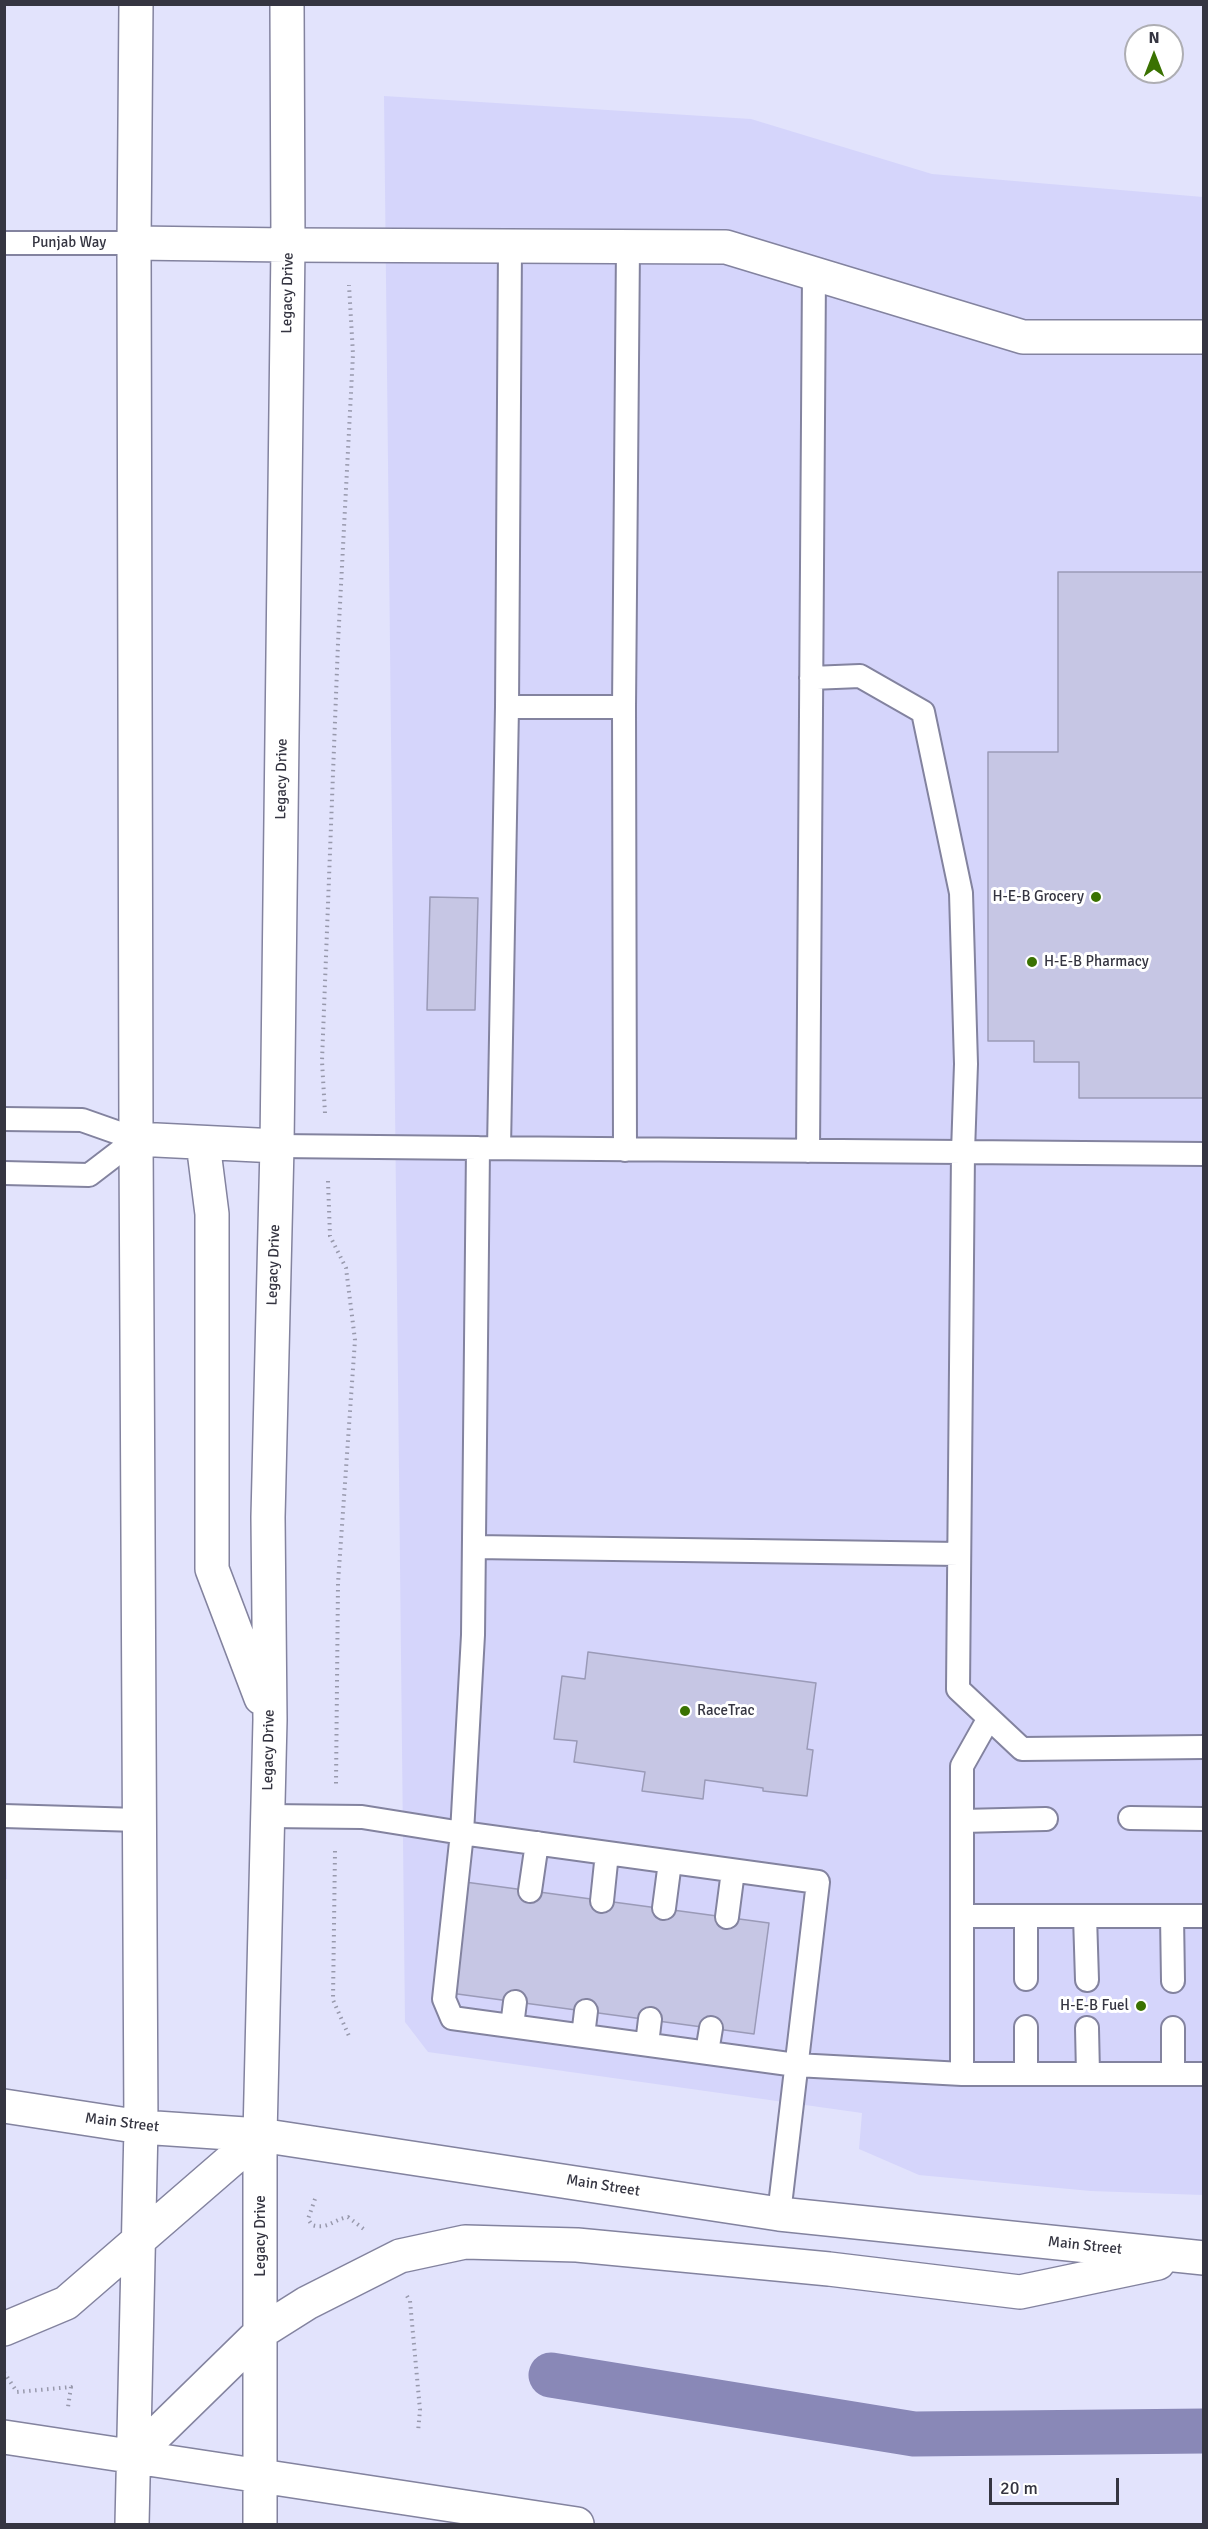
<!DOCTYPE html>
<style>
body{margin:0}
#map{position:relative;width:1208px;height:2529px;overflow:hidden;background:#e2e3fc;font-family:Signika,sans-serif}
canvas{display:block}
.frame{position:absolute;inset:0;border:6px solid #353541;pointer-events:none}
.north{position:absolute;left:1124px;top:24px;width:60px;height:60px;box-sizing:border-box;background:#fff;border:2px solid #aeaeb3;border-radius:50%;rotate:0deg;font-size:16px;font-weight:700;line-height:24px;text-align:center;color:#353541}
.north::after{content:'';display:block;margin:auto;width:21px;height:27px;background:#3a7201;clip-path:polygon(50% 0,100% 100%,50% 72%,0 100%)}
.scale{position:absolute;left:989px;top:2478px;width:130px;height:27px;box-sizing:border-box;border:3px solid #353541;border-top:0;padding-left:8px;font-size:18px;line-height:21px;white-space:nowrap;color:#353541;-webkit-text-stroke:4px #fff;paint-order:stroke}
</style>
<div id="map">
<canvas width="1208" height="2529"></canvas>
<div class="frame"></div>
<div class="north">N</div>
<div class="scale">20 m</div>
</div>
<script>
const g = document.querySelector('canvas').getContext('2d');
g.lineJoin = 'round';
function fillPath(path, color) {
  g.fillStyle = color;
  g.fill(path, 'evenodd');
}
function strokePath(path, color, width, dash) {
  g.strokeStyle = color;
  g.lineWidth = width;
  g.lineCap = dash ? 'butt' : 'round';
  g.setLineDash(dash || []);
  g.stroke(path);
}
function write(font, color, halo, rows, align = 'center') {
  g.font = font + ' Signika,sans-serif';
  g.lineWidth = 6;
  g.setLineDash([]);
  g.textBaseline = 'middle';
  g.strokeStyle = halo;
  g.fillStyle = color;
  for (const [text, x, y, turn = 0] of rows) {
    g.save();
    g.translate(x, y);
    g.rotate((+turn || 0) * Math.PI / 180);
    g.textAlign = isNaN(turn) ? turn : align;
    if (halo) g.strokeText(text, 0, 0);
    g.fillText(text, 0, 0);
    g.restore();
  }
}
const built = new Path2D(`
 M384 96 751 119 932 174 1203 197V2195L1091 2191 919 2175 859 2149 862 2113 428 2052 405 2022Z
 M4 1262 7 1879 5 1880H4Z`);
const canal = new Path2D(`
 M551 2375 914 2434 1204 2431`);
const building = new Path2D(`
 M1058 572H1204V1098H1079V1062H1034V1041H988V752H1058Z
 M430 897 478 898 475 1010H427Z
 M588 1652 816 1683 807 1749 813 1750 807 1796 763 1791V1788L705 1780 703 1799 642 1791 645 1772 574 1762 577 1741 554 1739 562 1676 585 1679Z
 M465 1882 769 1923 754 2034 450 1993Z`);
const path = new Path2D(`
 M325 1113 322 1061 338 643 353 354 349 285
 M328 1181 330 1236 346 1268 355 1340 338 1583 336 1784
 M335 1851 333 2000 349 2036
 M4 2052H5
 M315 2199 308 2219 312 2225C328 2230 334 2219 348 2217L365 2230
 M407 2296 410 2301 420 2410 418 2432
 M4 2372 17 2392 71 2387 68 2407`);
const lane = new Path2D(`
 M4 243H134
 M510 246 507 707H624L628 246
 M811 678 860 676 923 712 961 893 966 1064 963 1152 958 1689 1022 1749 1204 1747
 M624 707 625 1150
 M4 1119 82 1120 136 1139
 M277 1146 478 1148 473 1635 462 1833 818 1882 779 2214
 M478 1148 1204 1154
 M499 1148 507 707
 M808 1151 814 273
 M4 1173 89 1175 136 1139
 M475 1547 959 1554
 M989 1718 962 1766V2074H1204
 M4 1816 138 1820
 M268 1816 362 1817 462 1833 444 1999 452 2018 796 2065 962 2074
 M1130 1818 1204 1819
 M962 1821 1046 1819
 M530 1891 537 1843
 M602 1901 607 1853
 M664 1908 670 1862
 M962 1916H1204
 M1026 1916V1979
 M1085 1916 1087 1980
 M1172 1916 1173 1981
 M727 1917 733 1871
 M512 2026 515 2002
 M1026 2027V2074
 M1087 2028 1088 2074
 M1173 2028V2074
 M583 2036 586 2011
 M647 2044 650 2019
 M707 2052 711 2028`);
const street = new Path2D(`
 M288 245 726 247 1023 337H1204`);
const secondary = new Path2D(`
 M134 243 288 245
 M136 1139 277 1146
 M203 1143 212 1214V1569L261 1698
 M4 2106 141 2127 260 2135 779 2214 1204 2258
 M4 2329 66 2303 260 2135
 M4 2437 577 2524
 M133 2457 261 2332 307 2303 400 2256 465 2242 577 2245 829 2269 1020 2292 1158 2263
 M132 2524 141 2127 136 1139 134 243 136 4
 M260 2524V2135L270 1720 268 1517 277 1146 288 245 287 4`);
const markers = [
 [1096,897,6,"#3a7201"],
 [1032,962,6,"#3a7201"],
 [685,1711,6,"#3a7201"],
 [1141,2006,6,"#3a7201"]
];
const streetNames = [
 ["Punjab Way",69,243],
 ["Legacy Drive",288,293,-89],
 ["Legacy Drive",282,779,-89],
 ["Legacy Drive",274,1265,-88],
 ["Legacy Drive",269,1750,-89],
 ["Main Street",122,2123,7],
 ["Main Street",603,2186,9],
 ["Legacy Drive",261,2236,-90],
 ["Main Street",1085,2246,6]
];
const poiNames = [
 ["H-E-B Grocery",1084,897],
 ["H-E-B Pharmacy",1044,962,"left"],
 ["RaceTrac",697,1711,"left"],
 ["H-E-B Fuel",1129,2006]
];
fillPath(built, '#d5d5fb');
strokePath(canal, '#8988b7', 45);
fillPath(building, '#c6c6e4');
strokePath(building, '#9a9ab7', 1.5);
strokePath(lane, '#83839f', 26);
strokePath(street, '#83839f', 36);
strokePath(secondary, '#83839f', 36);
strokePath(path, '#9899ac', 4, [1.5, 4.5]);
strokePath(lane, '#fff', 22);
strokePath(street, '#fff', 33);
strokePath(secondary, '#fff', 33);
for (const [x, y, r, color] of markers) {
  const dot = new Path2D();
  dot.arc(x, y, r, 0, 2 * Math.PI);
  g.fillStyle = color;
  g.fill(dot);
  strokePath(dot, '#fff', 2);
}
write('15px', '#353541', '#fff', streetNames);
write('15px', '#353541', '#fff', poiNames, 'right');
</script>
